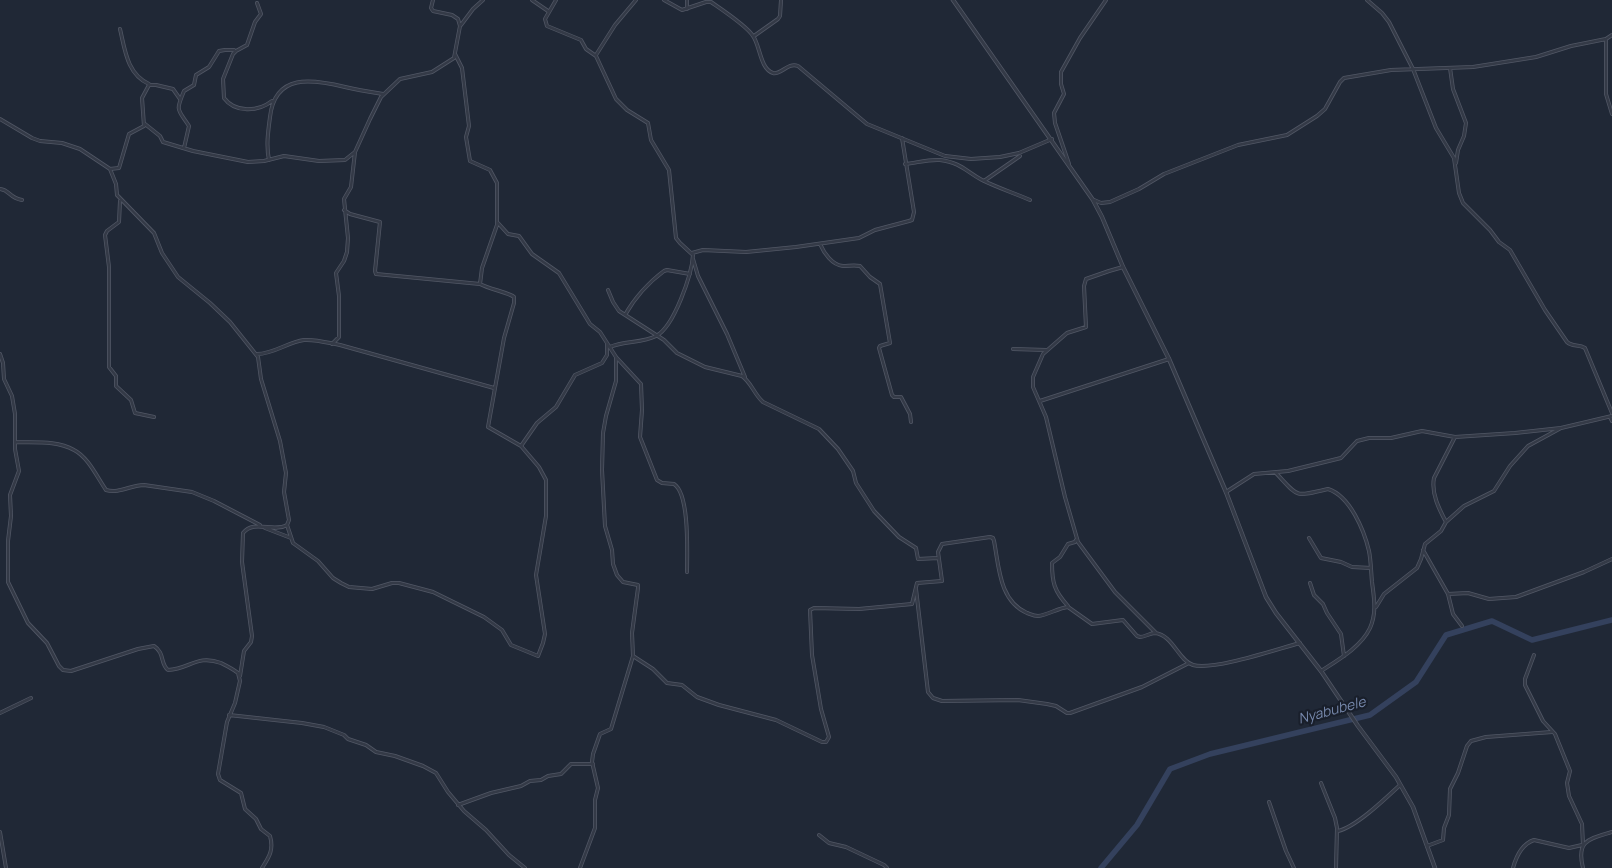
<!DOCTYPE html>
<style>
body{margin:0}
canvas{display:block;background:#202836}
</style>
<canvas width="1612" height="868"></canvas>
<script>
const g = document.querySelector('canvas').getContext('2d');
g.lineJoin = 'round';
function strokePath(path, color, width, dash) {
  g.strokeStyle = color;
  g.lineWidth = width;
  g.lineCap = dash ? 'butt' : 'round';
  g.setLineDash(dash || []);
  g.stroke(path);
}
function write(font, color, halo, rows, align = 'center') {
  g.font = font + ' Manrope,sans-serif';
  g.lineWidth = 4.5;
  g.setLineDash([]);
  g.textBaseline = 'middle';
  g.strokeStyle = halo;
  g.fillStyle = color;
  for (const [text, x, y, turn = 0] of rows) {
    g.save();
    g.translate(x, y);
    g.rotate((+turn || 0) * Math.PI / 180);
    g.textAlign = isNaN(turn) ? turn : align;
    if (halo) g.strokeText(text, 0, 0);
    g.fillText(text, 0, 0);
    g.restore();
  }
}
const river = new Path2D(`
 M1101 868 1137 825 1170 769 1210 754 1370 715 1416 682 1446 635 1492 621 1532 640 1612 620`);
const minor = new Path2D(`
 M532 0 548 11
 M556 0 545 19 547 26 581 40 586 49 596 56 616 99 627 110 648 123 651 140 669 170 676 238 680 243 693 255C692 274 674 327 656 336 643 343 624 341 610 347
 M664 0 682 10 706 2H711C721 9 747 26 753 36 760 45 760 69 773 73 781 75 788 62 798 66L867 124 945 156 971 159 1000 157 1019 153 1052 139
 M1367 0 1382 13 1389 22 1413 69 1436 128 1454 158 1459 193 1463 203 1490 230 1499 242 1510 250 1545 310 1567 342C1572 347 1579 344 1585 348L1612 413
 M257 3 261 14 255 22 247 45 236 51 233 54 223 79 224 98C235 113 258 112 272 101
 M687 9V0
 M461 25 473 9 483 0
 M120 29C125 50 127 74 149 84
 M754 36 778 19 780 16 781 0
 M1606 39V94L1612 114
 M455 54 462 68 469 126 466 137 470 161 490 170 497 183V225L482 268 480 284
 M596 55 615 25 636 0
 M1450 68 1453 89 1466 123 1464 136 1458 150 1456 163
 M0 119 32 138 40 141 62 143 80 149 110 169 116 184 117 195 154 233 162 253 178 277 210 303 230 322 258 357 261 379 280 441 286 473 284 492 289 520 287 525C274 533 254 519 243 533L242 562 252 636 251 642 244 651 240 676
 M145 124 160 136 163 142 193 151 248 162 264 161 284 156 319 161 345 160 355 152
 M184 148 189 126C178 109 175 112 184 91L194 85 196 75 209 67 219 51 225 50H234
 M269 160C266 146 268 132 270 117 275 73 312 79 345 87 357 90 370 92 383 94
 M905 164C916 163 929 159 940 160 962 163 965 171 982 180 998 188 1014 193 1030 200
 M1069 164 1055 123 1054 113 1064 94 1061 84V72L1080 38 1106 0
 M110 169 119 168 129 134 144 126 142 98 149 85H156L173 89 180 99
 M984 181 1020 156
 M0 189C10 190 9 198 22 200
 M1094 200 1101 203 1110 202 1139 189 1164 174 1238 145 1287 135 1317 116 1325 109 1340 82 1344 78 1391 70 1473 67 1536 57 1571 46 1606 39 1612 35
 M120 201 119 222 107 231 105 235 109 267V367L116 376V386L131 400 135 413 154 417
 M498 223 508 234 519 236 532 254 559 273 590 324 600 332 616 357 641 384 642 410 640 437 657 480 662 483 674 484C690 494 687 555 687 572
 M820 244C824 253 832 265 843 266 849 266 854 265 860 266L870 277 880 284 890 343 880 346 879 348 892 395 894 397H901L910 414 911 422
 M692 253 703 250 746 252 796 247 859 238 875 230 909 221 912 220 914 212 902 138
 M693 259 698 276 727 334 745 377
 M1123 267 1109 271 1086 279 1084 286 1086 327 1067 333 1043 354 1033 377V387L1046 417 1065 497 1078 542 1115 592 1156 633
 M608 290 613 302 619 311 664 340 677 353 705 367 742 376C751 382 754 394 763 402L819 429 838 449 853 471 856 483 874 511 899 537 916 548 918 559 938 558
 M625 315C634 299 649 282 664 271L667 270 690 274
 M332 344 339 337V296L336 273 344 261 347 252 348 238 344 199 351 187 355 152 370 119 381 97 400 79 432 72 454 58 460 26 458 19 452 15 433 11 431 8 433 0
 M1013 349 1046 350
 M0 354 3 363 4 379 12 396 15 414V449L19 471 10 495 11 516 8 541V582L28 623 47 643 59 666 63 670 71 671 138 649 154 646C165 653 160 664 168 670 190 669 197 654 221 663 227 666 233 669 238 673L240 681 235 703 227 722 218 774 220 780 241 793 245 809 256 819 261 829 270 836C274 850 269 857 262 868
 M257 354C274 354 288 342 304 340 315 339 329 343 340 345L494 388
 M1040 401 1169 359
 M1610 417 1612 421
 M15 442C34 443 56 440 74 450 88 457 97 477 106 490 119 494 131 485 144 485L192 492 214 501 260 525
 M521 446 537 423 556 407 575 375 602 363 607 355V344
 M1275 472C1300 498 1293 497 1328 489 1350 496 1364 530 1369 551 1371 561 1371 572 1372 582 1374 598 1377 612 1370 628 1361 647 1338 660 1321 671
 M1226 492 1254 474 1288 471 1341 458 1357 441 1369 438H1391L1422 431 1455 437 1515 433 1561 428 1612 416
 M1446 522C1439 509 1431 493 1434 478L1455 437
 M287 525 293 543 318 561 333 578 341 583 349 587 372 589 392 583H399L433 592 484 617 502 630 511 645 538 656 543 643 545 634 536 575 546 516V480L539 467 521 446 488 427 504 338 514 303V297C510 293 489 289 480 284L376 274 375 271 380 222 350 214 344 210
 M265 528 291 538
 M1309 538 1321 558 1341 562 1352 567 1371 568
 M1423 550 1448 594 1453 614 1462 626
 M1310 583 1314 595 1323 604 1327 613 1341 634 1344 656
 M916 589 928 692 933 698 942 701 1018 700 1047 704 1056 706 1067 713H1070L1142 687 1189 663
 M1448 594 1468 593 1489 599 1516 597 1584 572 1612 559
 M1068 606C1054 591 1052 582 1052 563L1060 557 1068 544 1075 542 1076 540
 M1376 607 1384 594 1417 568 1421 559 1425 544 1441 531 1446 522 1464 506 1494 491 1510 466 1528 446 1561 428
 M1534 655 1525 679V685L1543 721 1555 734 1570 771 1567 783 1569 796 1582 824 1583 845
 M633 656 653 669 667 683 682 685 697 697 719 705 776 720 822 742H826L829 737 821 709 812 655 810 610 814 608 859 609 912 604 917 583 942 581 938 552 942 544 990 537 993 538 994 541C999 566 999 601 1027 613 1030 614 1034 616 1038 616 1048 615 1058 608 1068 607L1092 624 1123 620 1137 636 1140 637C1145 637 1150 633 1155 633 1173 635 1178 660 1193 665 1213 671 1277 649 1300 643
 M0 713 31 698
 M229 715 302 723 324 727 344 735 348 739 366 745 376 752 395 756 423 766 436 773 448 792 464 811 486 830 509 855 525 868
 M1321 783 1335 818 1337 828 1336 868
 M1269 802 1286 851 1294 868
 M458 805 491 793 521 786 530 781 541 780 548 776 561 774 571 764H593
 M1338 831C1356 827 1386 798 1400 785
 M0 832 6 868
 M819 835 829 843 846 847 884 865 887 868
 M1427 846 1443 840 1444 828 1449 815 1450 789 1458 773 1467 746 1471 741 1486 737 1552 732
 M580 868 595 828V800L598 788 592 762 593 754 600 734 611 729 633 656 632 633 638 588V585L623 582 617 575 613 564 612 550 605 526 602 470 603 433 606 416 616 381V357
 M1513 868C1516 857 1522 844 1534 840L1569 848 1582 845
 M1583 868C1576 840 1589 839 1612 832`);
const tertiary = new Path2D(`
 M953 0 1093 200 1102 217 1123 267 1169 359 1226 492 1266 597 1276 613 1321 671 1358 726 1396 777 1413 807 1435 868`);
const waterNames = [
 ["Nyabubele",1332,711,-15]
];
strokePath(river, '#34415d', 5.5);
strokePath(minor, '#515765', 4);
strokePath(tertiary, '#515765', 4.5);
strokePath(minor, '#343a47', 2.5);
strokePath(tertiary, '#343a47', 3);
write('italic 14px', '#7688ab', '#191f2b', waterNames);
</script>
